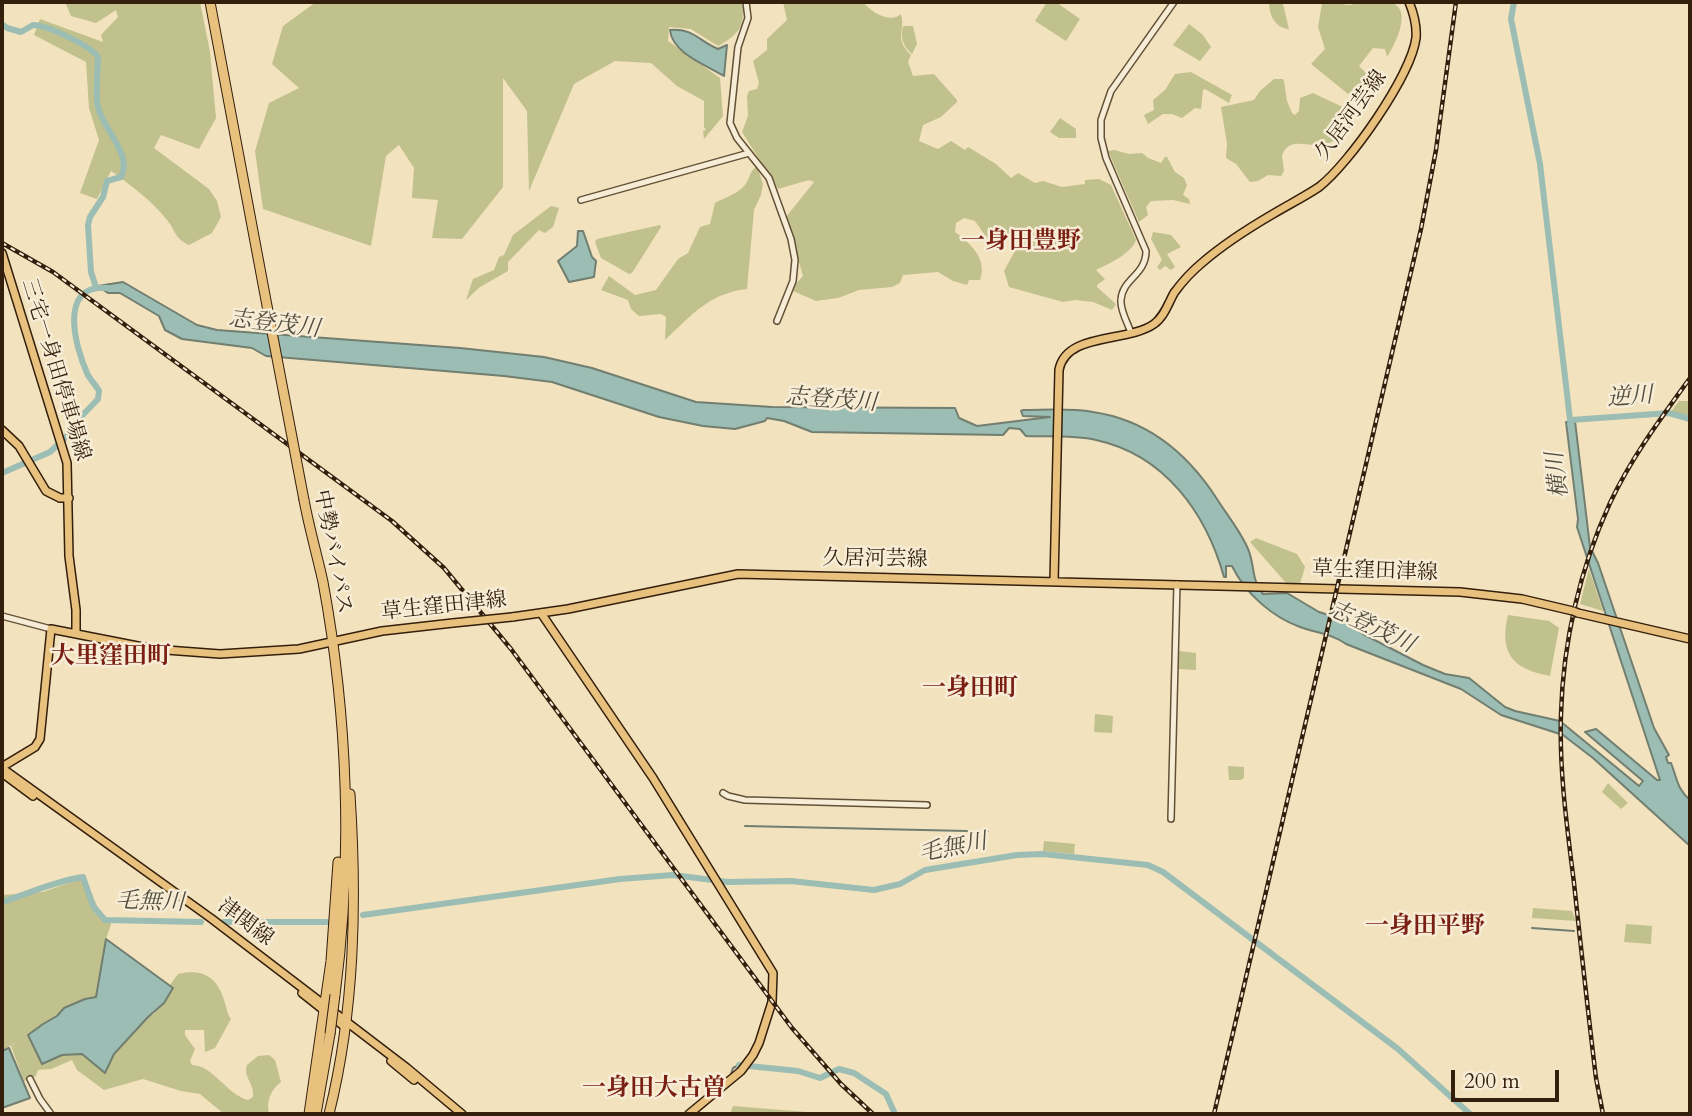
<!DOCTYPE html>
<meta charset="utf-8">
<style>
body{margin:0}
#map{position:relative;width:1692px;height:1116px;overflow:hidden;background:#f2e2be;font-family:Cardo,serif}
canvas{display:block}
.frame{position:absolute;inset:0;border:4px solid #331f0c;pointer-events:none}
.scale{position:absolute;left:1451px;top:1070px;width:108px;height:32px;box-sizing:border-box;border:4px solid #331f0c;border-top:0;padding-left:9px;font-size:21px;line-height:24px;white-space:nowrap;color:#331f0c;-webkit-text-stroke:5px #f7ecd5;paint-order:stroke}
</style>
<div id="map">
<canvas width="1692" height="1116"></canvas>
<div class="frame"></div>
<div class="scale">200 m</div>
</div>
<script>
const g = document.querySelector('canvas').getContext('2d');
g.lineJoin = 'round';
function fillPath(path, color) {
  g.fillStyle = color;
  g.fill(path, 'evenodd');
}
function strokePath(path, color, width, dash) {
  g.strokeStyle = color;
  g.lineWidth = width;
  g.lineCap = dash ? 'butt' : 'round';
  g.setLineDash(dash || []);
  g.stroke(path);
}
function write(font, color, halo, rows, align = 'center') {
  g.font = font + ' Cardo,"Noto Serif JP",serif';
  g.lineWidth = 5;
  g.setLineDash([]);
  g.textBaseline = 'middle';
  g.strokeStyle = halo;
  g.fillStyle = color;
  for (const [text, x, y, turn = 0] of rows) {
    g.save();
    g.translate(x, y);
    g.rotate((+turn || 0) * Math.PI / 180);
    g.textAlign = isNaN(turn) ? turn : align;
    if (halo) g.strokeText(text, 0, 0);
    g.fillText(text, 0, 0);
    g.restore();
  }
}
const green = new Path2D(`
 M65 2H200L210 52 216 118 199 149 161 135 154 148 209 189 217 201 221 217 212 233 189 245C174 238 176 231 167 220 152 201 131 185 111 171L97 199 80 193 99 140 89 108 86 62 34 35 40 19 103 42 101 35 118 17 116 10 96 23 71 16Z
 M316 2H742C746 26 738 35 718 46L691 29 669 27 668 41 720 78 723 116 704 139 703 131 706 130 704 127V101L677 86 651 63 615 61 574 84 529 191 527 111 503 78V187L462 239 432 238 438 200 412 198 414 168 399 145 386 156 371 246 263 209 255 151 269 103 299 88 272 64 283 26Z
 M783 2H863C871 12 890 24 901 14 906 32 893 37 911 55L908 62 913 76 934 74 957 100V102L941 117 923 125 919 141 938 149 951 141 965 150 968 147 996 164 1011 178 1018 173 1035 183 1043 181 1062 187 1085 184V180L1099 179 1111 185 1136 240C1132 253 1109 264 1096 270L1105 279 1097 285V287L1116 304 1112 310 1093 302 1075 300 1063 302 1009 287 1004 271 1016 249 1011 239 1004 234 996 243 991 244 975 221 964 218 956 223 955 232C970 243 988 259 980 280H969L967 285 953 281 938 272 903 275 900 283 892 287 859 290 838 298 816 301 793 291 794 286 803 276 786 217 814 182 809 180 778 189 742 132 748 116 747 96 749 91 757 89 759 83 753 61 767 50V39L787 20Z
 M1047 2H1056L1080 19 1066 41 1035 21Z
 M1269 2 1283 4 1289 29C1275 28 1269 15 1269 2Z
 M1329 2C1336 2 1343 5 1350 5 1351 5 1360 2 1361 2 1369 1 1380 0 1388 2 1415 6 1395 45 1387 57L1385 49 1373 48 1359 66 1369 76 1358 88 1348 94 1311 64 1325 49 1318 27 1322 4Z
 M1189 24 1203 35 1211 47 1200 61 1173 45Z
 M903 26H913L917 44 912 54C903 46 900 38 903 26Z
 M1191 72 1232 95 1229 103 1205 89 1203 90 1201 109 1195 108 1182 118 1172 114H1163L1148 124 1144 115 1154 110 1153 100 1165 90 1175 74Z
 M1274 79H1283L1284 81 1287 101 1292 113 1295 115 1299 111 1300 98 1313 93 1351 111 1354 124C1347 133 1333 144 1321 145 1305 146 1288 137 1282 156L1284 171 1281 176 1268 175 1258 181 1250 182 1236 164 1226 158 1227 144 1221 107 1254 100 1260 91Z
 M1060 118 1076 129V138H1059L1050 132Z
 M1114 150 1129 154 1142 153 1148 158 1161 163 1165 157H1167L1175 172 1184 178 1187 185 1183 195 1189 199 1190 204 1173 200 1151 201 1146 207 1148 215 1139 222 1108 151Z
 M757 166 763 184 761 195 754 210 747 289C709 293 691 316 665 340L666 317 661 314 639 316 631 309 628 300 601 290 609 276 635 295 656 290 678 259 688 253 700 227 710 224 715 203C724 198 739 193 745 185 750 178 749 172 757 166Z
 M551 206 559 208 553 227 545 233 539 230 508 262V271L480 287 466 300 473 279 494 270 499 257 504 255 513 235Z
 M660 225 661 227 632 273 629 274 601 258 595 242 597 239Z
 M1153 232 1171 235 1181 247 1167 254 1175 267 1171 270 1165 266 1160 270 1157 267 1162 260 1151 239Z
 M1679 401H1690V415L1679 416 1671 412Z
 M1256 538 1297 554 1305 567 1300 584H1287L1250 542Z
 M1589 569 1603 611 1580 604Z
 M1508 615 1549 621 1559 628 1550 676C1512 669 1499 653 1508 615Z
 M1179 651 1196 653V670L1178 669Z
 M1095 714 1113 716 1112 733 1094 732Z
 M1228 766 1244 767V778L1241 780H1229Z
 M1608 783 1628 803 1621 809 1602 792Z
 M1044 841 1075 844 1074 854 1043 851Z
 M85 877 99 911 111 924 106 939 96 997 64 1008 58 1016 43 1024 53 1060 62 1055 82 1054 105 1072 114 1054 148 1016 154 1014 173 988 170 985 178 974C203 968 218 977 225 1003 227 1010 227 1013 231 1019L215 1048 205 1052 204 1030H185V1035L195 1049 190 1061 192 1065C214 1066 226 1094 248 1100L253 1097C255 1084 243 1078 247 1065L258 1056 269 1055 275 1060 281 1082C271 1090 266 1100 269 1114H224L200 1094 181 1091 143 1079 104 1090 77 1070 72 1060 51 1069 38 1070 36 1076 24 1081 11 1046 20 1040 2 1051V895L43 892Z
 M1533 908 1572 911 1576 921 1532 918Z
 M1626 924 1652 926 1651 944 1624 942Z
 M733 1106 807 1112 809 1114H730Z`);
const water = new Path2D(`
 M670 30C693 28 699 41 718 49L727 45 724 76C706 65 672 53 670 30Z
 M578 231H583L592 257 596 261 594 277 569 282 558 261 577 246Z
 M123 282 197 325 217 330 460 348 544 357 592 368 696 402 772 407 955 408 959 418 977 426 1050 417 1023 416 1021 411 1023 410C1046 410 1070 408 1093 412 1148 420 1188 454 1217 499 1227 515 1241 532 1248 549 1255 565 1251 580 1263 594L1287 593 1319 612 1345 620 1363 634 1423 665 1445 674 1469 678 1505 707 1515 711 1560 721 1639 786 1643 781 1585 732 1596 729 1657 780H1660L1577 527 1578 519 1566 422 1575 421 1590 547 1598 563 1654 728 1669 755 1666 757 1668 763H1671C1677 778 1677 789 1690 800V846L1593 758 1563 735 1501 715 1461 689 1346 644C1332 634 1317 633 1300 627 1272 617 1245 593 1232 566H1226V577H1224C1206 513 1165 455 1096 440 1073 435 1049 437 1026 436L1020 429 1009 428 1003 435 812 432 784 421 767 418 765 421 735 429 703 426 659 417 552 382 504 376 266 356 252 348 182 339 165 330 159 316 120 293H108L98 286Z
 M106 939 173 988 164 1003 148 1017 114 1054 105 1073 82 1054 62 1055 42 1064 28 1035 43 1024 57 1016 64 1008 85 999 96 997Z
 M9 1048 30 1098 2 1108V1051Z`);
const stream = new Path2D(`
 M745 826 967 831
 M987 831H988
 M1532 928 1574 931
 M731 1074 733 1068 739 1065`);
const river = new Path2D(`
 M1514 2 1511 19 1540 164 1571 428
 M2 24 7 28 21 32 33 25C47 25 91 46 98 57 98 70 95 96 98 107 103 129 133 155 121 177L107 181 103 197 90 217 88 225 91 272 96 287
 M1571 420 1669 413 1690 419
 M2 473 50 452 66 437 78 420 98 399 99 391C96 385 90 380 87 373 75 346 58 284 107 288
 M2 902C27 894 58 880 83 877L93 906 105 920 201 922
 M363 915 620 879 673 875 728 882 791 881 874 890 900 884 925 870 1017 855 1043 854 1148 865 1163 872 1398 1049 1470 1114
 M224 922H327
 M739 1065 798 1071 820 1078 839 1069 854 1073 886 1094 895 1114`);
const minor = new Path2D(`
 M746 2 748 18 738 47 730 123 737 138 769 178 791 239 795 260 793 281 777 321
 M581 200 749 153
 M1131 333C1128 323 1120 311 1121 300 1122 279 1146 275 1146 251L1106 158 1101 138V120L1111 91 1174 2
 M2 616 51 629
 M723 793 728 796 745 800 927 805
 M1171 819 1177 584
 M30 1079 40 1099 51 1114`);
const major = new Path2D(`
 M2 253 67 463 69 556 76 610V634
 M2 430 19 446 46 491 60 498H69
 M1054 581 1059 370C1066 332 1127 343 1154 324 1164 317 1168 304 1174 293 1182 282 1192 271 1203 262 1224 244 1249 228 1273 214 1288 205 1304 197 1319 187 1349 164 1411 76 1416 38 1417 25 1414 14 1409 2
 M541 613 653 778 773 973 772 1002 759 1043 753 1055 741 1071 689 1114
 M1578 613 1690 639
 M512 617 568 609 738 574 1460 592 1522 599 1573 611
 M2 767 35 747 40 739 51 629 153 649 220 654 299 649 382 631 453 623
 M2 768 212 919 407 1068 462 1114
 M2 773 33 796
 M302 993 345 1027
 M391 1061 414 1080`);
const highway = new Path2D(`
 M210 2 268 311
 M304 500C309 527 317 555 323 582 348 717 353 859 335 995
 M309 1114 331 961 338 862
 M316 1114 330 1034
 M329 1114C355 1010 357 901 350 794`);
const rail = new Path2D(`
 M2 243 53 272 392 521 444 568 511 649 792 1028 841 1084 873 1114
 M1214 1114 1421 229 1436 150 1456 2
 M1603 1114 1596 1078C1588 1013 1581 948 1574 883 1567 827 1559 770 1561 714 1563 642 1580 568 1610 503 1631 458 1661 418 1690 378`);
const majorBridge = new Path2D(`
 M1573 611 1578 613
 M453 623 512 617`);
const highwayBridge = new Path2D(`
 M268 311 304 500
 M330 1034 335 995`);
const streetNames = [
 ["久居河芸線",1352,116,-54],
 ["三宅一身田停車場線",55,370,73],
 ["中勢バイパス",332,552,79],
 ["久居河芸線",875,560,1],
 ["草生窪田津線",1375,572,2],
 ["草生窪田津線",444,607,-6],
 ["津関線",245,923,37]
];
const waterNames = [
 ["志登茂川",274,325,7],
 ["逆川",1630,398,-4],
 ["志登茂川",831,401,4],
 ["横川",1559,475,-97],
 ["志登茂川",1371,628,25],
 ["毛無川",953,849,-11],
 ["毛無川",150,903,2]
];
const quarterNames = [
 ["一身田豊野",1021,242],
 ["大里窪田町",111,657],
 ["一身田町",970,689],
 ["一身田平野",1425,927],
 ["一身田大古曽",654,1089]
];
fillPath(green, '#c1c18d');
fillPath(water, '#9bbdb3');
strokePath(water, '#717e70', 2);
strokePath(stream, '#717e70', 2);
strokePath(river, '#9bbdb3', 6);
strokePath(minor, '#635038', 8);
strokePath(major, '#331f0c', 10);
strokePath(highway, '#331f0c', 11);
strokePath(minor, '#f7ecd5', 5);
strokePath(major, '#e9c17f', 7);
strokePath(highway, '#e9c17f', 9);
strokePath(rail, '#331f0c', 4.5);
strokePath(rail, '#f7ecd5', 2, [5]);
strokePath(majorBridge, '#331f0c', 10, []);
strokePath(highwayBridge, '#331f0c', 11, []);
strokePath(majorBridge, '#e9c17f', 7);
strokePath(highwayBridge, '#e9c17f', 9);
write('21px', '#331f0c', '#f7ecd5', streetNames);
write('italic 23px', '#524e3e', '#f7ecd5', waterNames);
write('bold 24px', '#7a1f14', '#f7ecd5', quarterNames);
</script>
